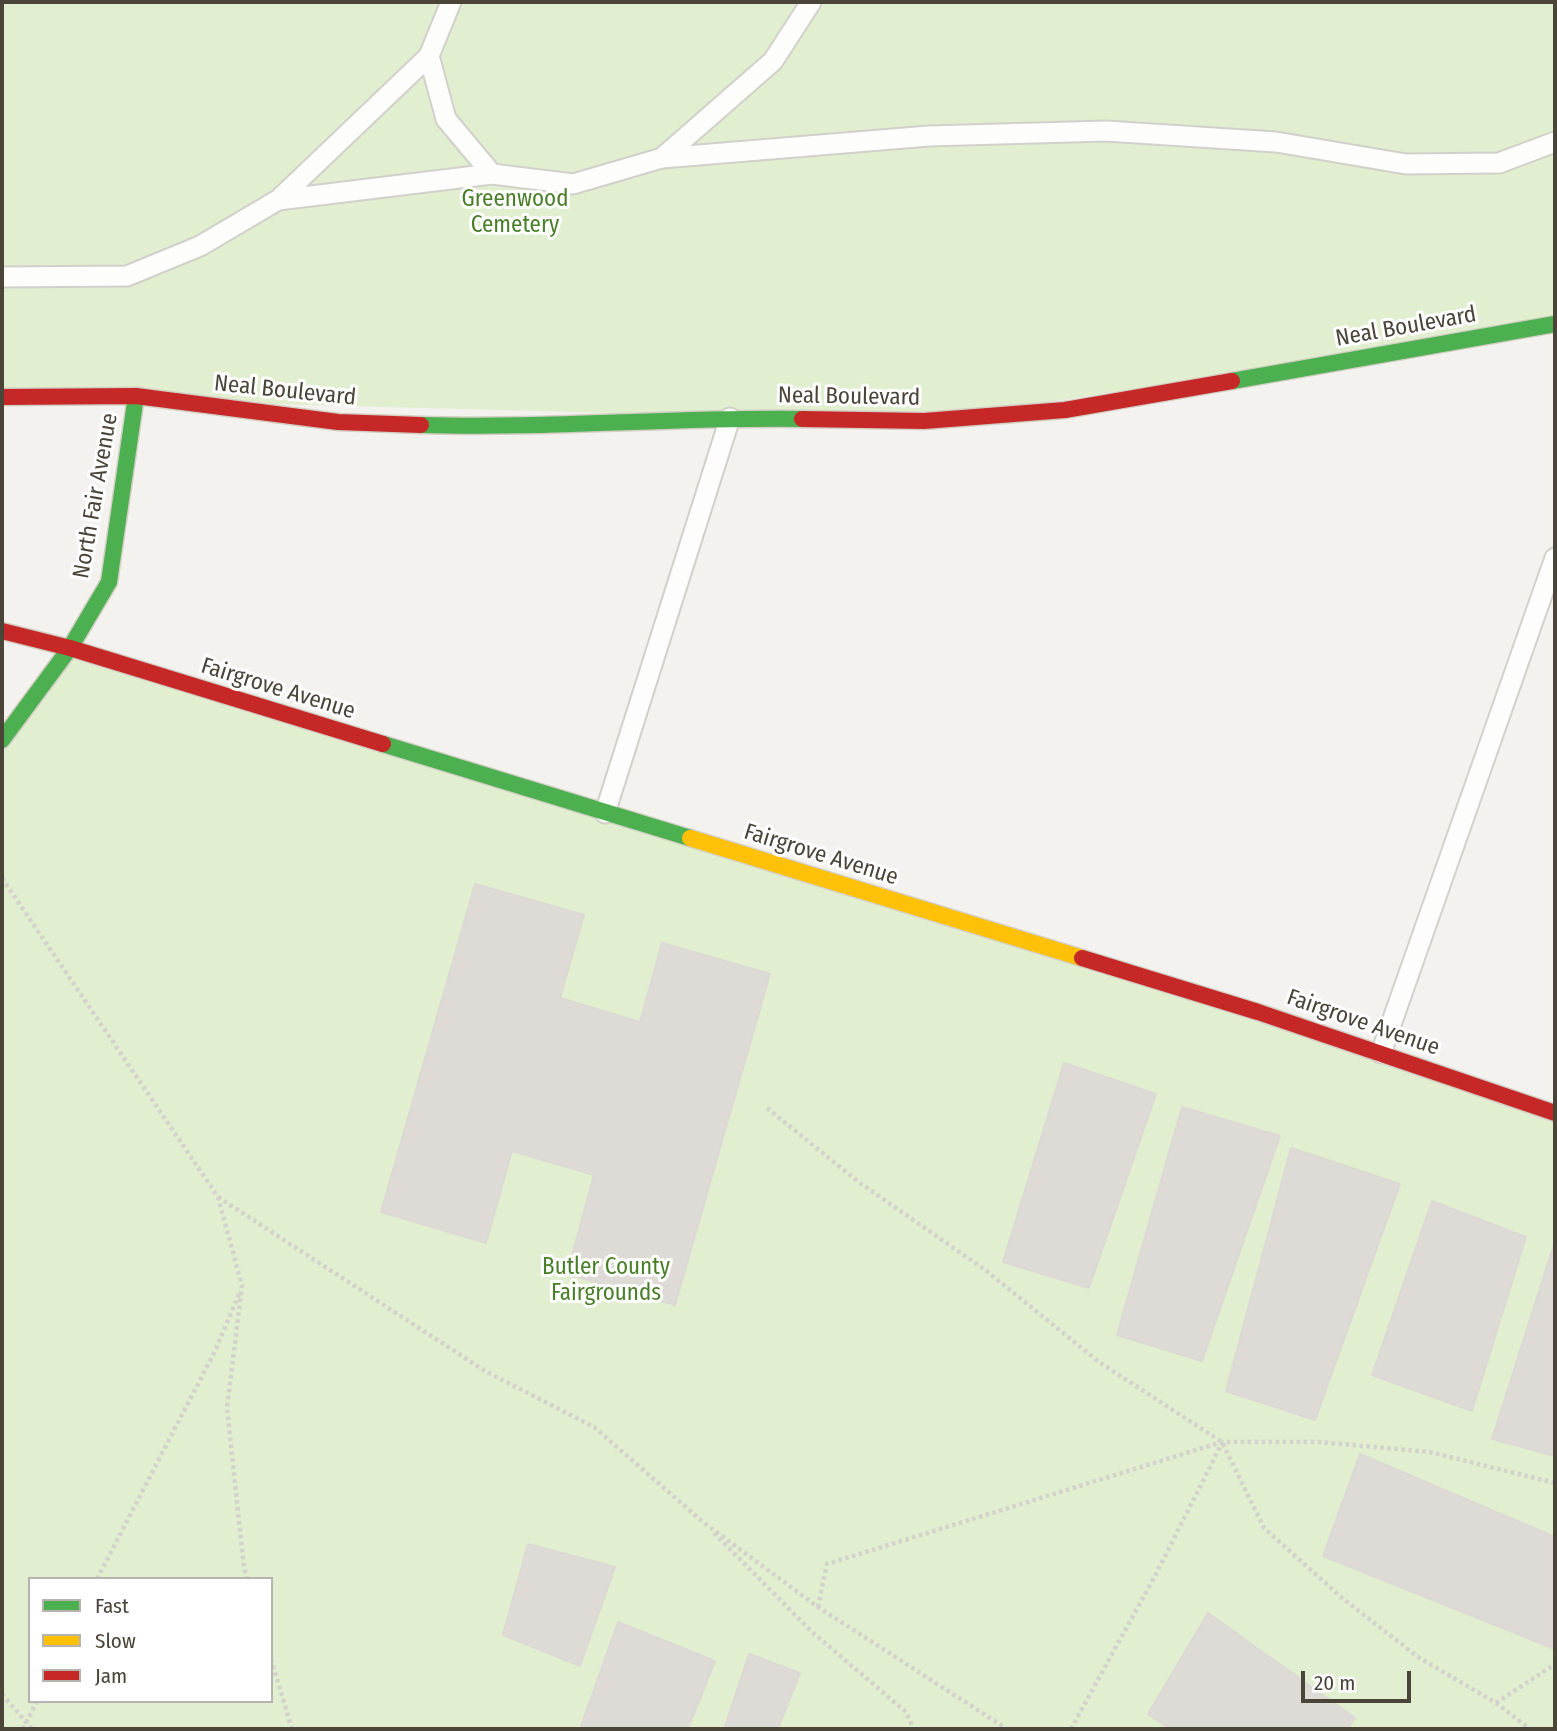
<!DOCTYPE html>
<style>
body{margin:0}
#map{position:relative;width:1557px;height:1731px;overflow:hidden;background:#f4f2ee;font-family:"Fira Sans Condensed",sans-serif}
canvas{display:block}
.frame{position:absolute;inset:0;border:4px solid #4b4439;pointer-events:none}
.legend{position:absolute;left:28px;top:1577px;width:245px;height:126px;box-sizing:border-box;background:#fff;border:2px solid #b7b4b0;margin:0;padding:9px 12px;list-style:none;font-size:21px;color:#4b4439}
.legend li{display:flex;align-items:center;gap:14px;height:35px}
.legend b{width:35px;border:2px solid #b7b4b0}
.scale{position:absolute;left:1301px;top:1671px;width:110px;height:32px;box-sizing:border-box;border:4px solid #4b4439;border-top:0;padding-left:9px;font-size:21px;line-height:24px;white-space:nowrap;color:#4b4439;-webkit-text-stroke:5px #fff;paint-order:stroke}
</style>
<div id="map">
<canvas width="1557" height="1731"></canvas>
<div class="frame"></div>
<ul class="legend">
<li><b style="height:9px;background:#4caf50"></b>Fast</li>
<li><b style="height:9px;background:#ffc107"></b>Slow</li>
<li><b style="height:9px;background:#c62828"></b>Jam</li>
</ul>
<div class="scale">20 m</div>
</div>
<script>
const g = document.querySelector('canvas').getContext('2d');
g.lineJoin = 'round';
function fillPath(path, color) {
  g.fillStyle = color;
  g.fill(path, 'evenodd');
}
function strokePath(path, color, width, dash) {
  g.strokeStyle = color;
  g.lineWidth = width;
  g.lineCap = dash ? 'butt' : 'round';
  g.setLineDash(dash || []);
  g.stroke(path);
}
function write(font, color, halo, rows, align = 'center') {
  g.font = font + ' "Fira Sans Condensed",sans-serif';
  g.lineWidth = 6;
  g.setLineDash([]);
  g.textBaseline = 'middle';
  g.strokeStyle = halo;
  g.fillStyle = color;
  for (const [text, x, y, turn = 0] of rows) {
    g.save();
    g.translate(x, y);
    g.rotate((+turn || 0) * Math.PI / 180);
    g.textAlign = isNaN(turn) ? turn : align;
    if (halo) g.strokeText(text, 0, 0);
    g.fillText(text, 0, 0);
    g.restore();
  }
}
const green = new Path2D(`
 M2 2H1555V324L924 421 2 397Z
 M70 648 1555 1113V1729H2V740ZM30 1579H271V1701H30Z`);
const building = new Path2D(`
 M475 884 584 915 560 998 640 1022 662 943 770 974 675 1305 567 1274 594 1175 512 1151 486 1243 381 1212Z
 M1064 1063 1156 1094 1089 1288 1003 1262Z
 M1182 1107 1280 1136 1202 1361 1117 1335Z
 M1291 1148 1400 1184 1315 1420 1226 1391Z
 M1432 1201 1526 1237 1472 1411 1372 1375Z
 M1555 1241V1456L1492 1439Z
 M1360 1454 1555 1537V1649L1323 1556Z
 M528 1544 615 1567 580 1666 503 1635Z
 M1208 1613 1355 1718 1347 1729H1170L1148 1714Z
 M618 1622 715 1661 688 1729H580Z
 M749 1654 800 1673 778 1729H724Z`);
const path = new Path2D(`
 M2 878 218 1197 242 1286 227 1408 244 1568 247 1579
 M767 1108 860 1183 984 1269 1099 1362 1222 1442 1264 1528 1341 1597 1418 1657 1496 1703 1530 1729
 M218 1197 485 1371 594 1427 703 1522 818 1607 1007 1729
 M714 1533 812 1632 906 1712 914 1729
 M97 1579 215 1351 239 1294
 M818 1607 827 1564 1222 1442H1319L1430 1452 1555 1483
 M271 1659 292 1729
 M2 1694 32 1729
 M1496 1703 1555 1664
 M23 1729 37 1701
 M1071 1729 1156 1574 1222 1443`);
const lane = new Path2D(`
 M429 56 451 2
 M662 158 929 136 1106 131 1276 142 1406 164 1499 163 1555 142
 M492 174 573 184 662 158 773 61 811 2
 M2 277 127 276 200 246 278 200 429 56 446 119 492 174 278 200
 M605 813 730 418
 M1381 1053 1555 558`);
const fast = new Path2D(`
 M1232 381 1555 324
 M421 425C548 429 675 417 802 419
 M2 740 70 648 109 582 136 396
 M383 744 690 838`);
const slow = new Path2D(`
 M690 838 1082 958`);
const jam = new Path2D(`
 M2 397 136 396 338 422 421 425
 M802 419 924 421 1065 410 1232 381
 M2 631 70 648 383 744
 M1082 958 1258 1012 1555 1113`);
const parkNames = [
 ["Greenwood",515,200],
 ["Cemetery",515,226],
 ["Butler County",606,1268],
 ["Fairgrounds",606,1294]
];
const streetNames = [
 ["Neal Boulevard",1406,327,-10],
 ["Neal Boulevard",285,391,6],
 ["Neal Boulevard",849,397,1],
 ["North Fair Avenue",96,496,-80],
 ["Fairgrove Avenue",278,689,17],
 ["Fairgrove Avenue",821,855,17],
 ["Fairgrove Avenue",1363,1023,19]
];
fillPath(green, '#e1eecf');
fillPath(building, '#dedbd6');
strokePath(building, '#dcd9d4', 2);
strokePath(lane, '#d2d0cb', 23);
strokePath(fast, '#d3cfc5', 19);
strokePath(slow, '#d3cfc5', 19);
strokePath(jam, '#d3cfc5', 19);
strokePath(path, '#d3d2cc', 4.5, [3.5, 3.5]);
strokePath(lane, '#fdfdfc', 19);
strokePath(fast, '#4caf50', 16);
strokePath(slow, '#ffc107', 16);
strokePath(jam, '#c62828', 16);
write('23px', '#4a7f2a', '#fff', parkNames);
write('23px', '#4b4439', '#fff', streetNames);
</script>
